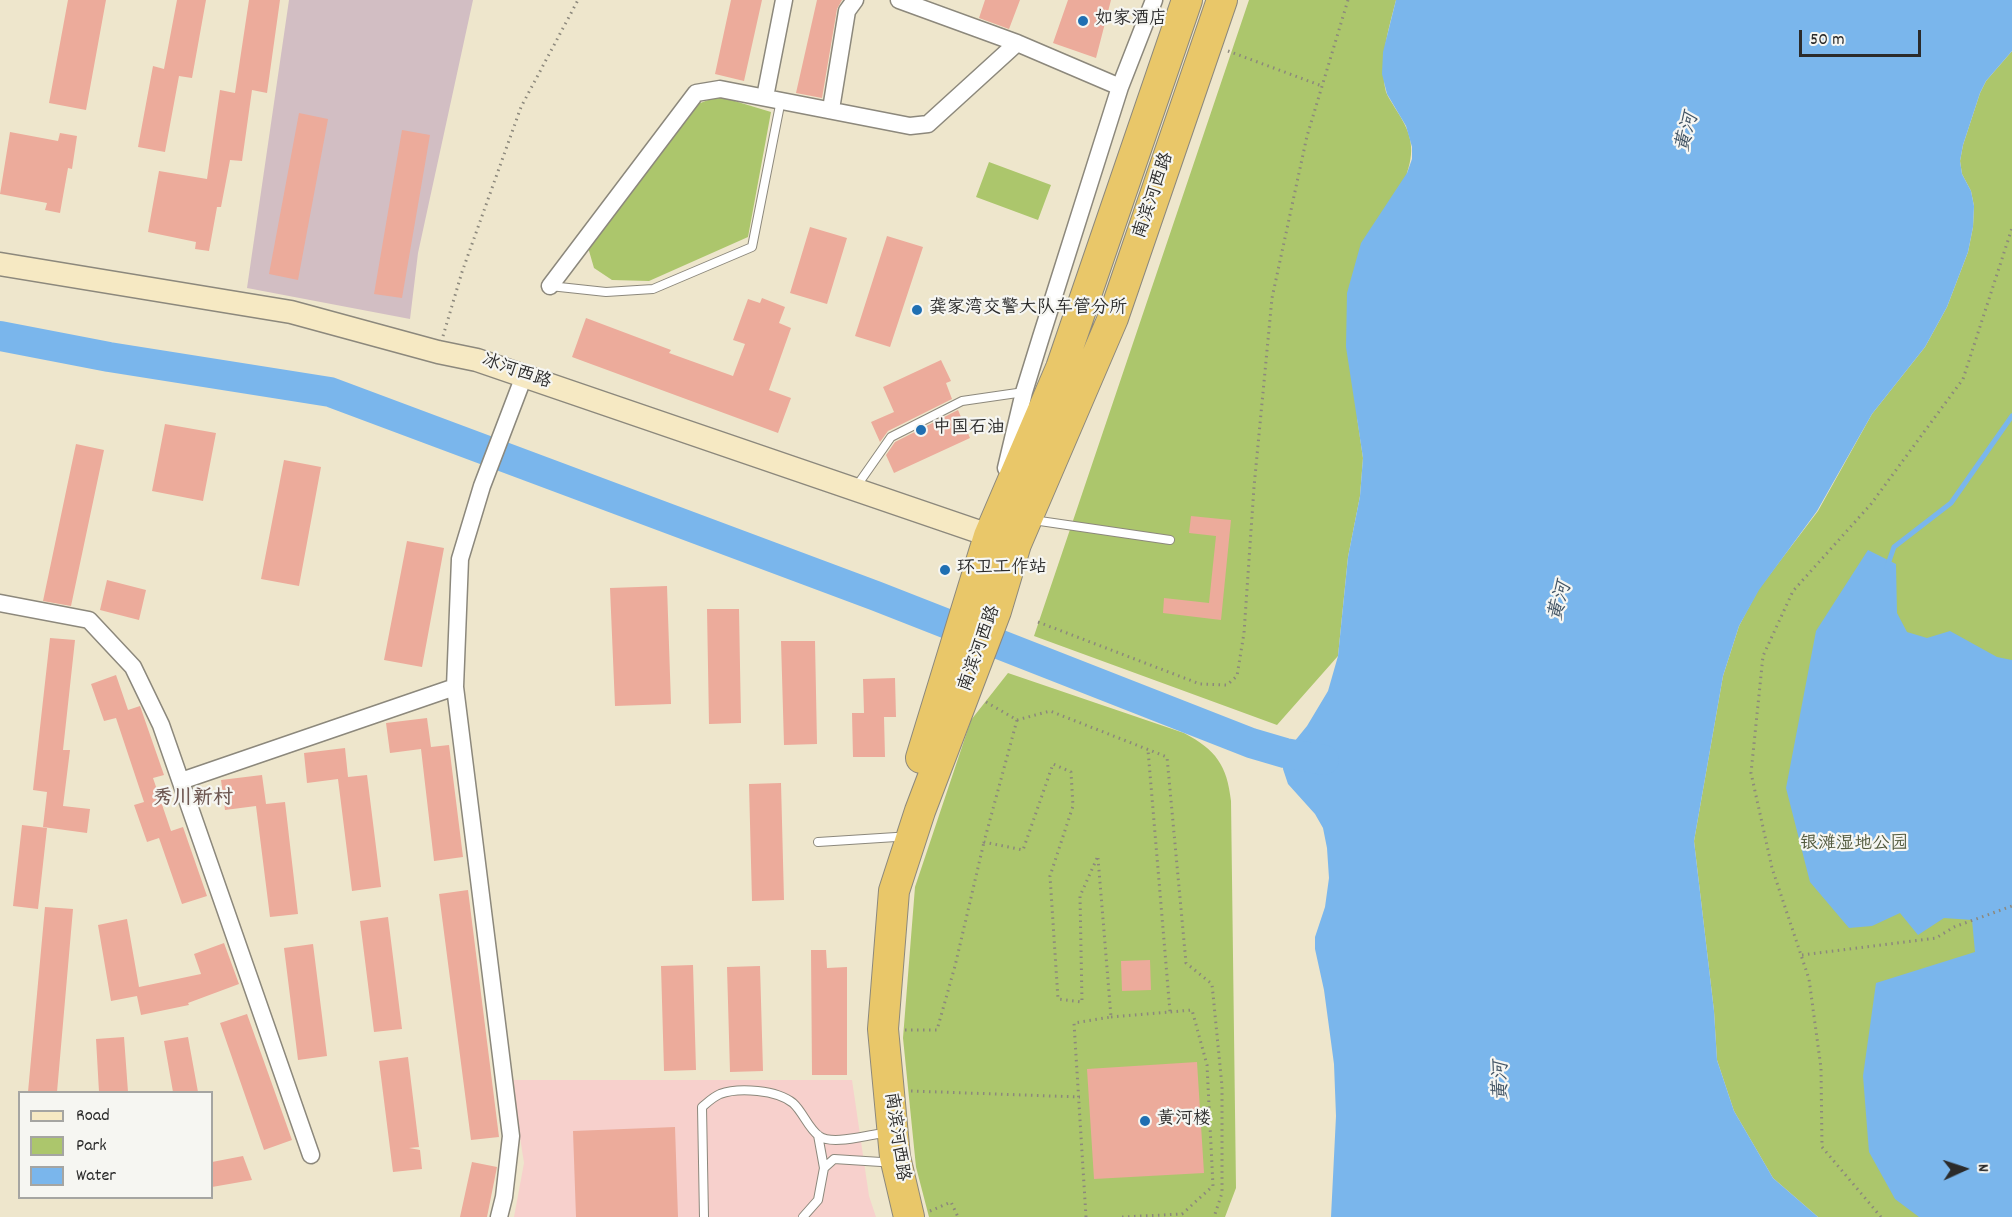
<!DOCTYPE html>
<meta charset="utf-8">
<style>
body{margin:0}
#map{position:relative;width:2012px;height:1217px;overflow:hidden;background:#eee6cc;font-family:Dekko,sans-serif}
canvas{display:block}
.legend{position:absolute;left:18px;top:1091px;width:195px;height:108px;box-sizing:border-box;background:#f6f6f2;border:2px solid #a5a5a2;margin:0;padding:8px 10px;list-style:none;font-size:18px;color:#2b2b2b}
.legend li{display:flex;align-items:center;gap:12px;height:30px}
.legend b{width:30px;border:2px solid #a5a5a2}
.north{position:absolute;left:1934px;top:1139px;width:60px;height:60px;-webkit-text-stroke:4px #f6f6f2;paint-order:stroke;rotate:87deg;font-size:16px;font-weight:700;line-height:24px;text-align:center;color:#2b2b2b}
.north::after{content:'';display:block;margin:auto;width:21px;height:27px;background:#2b2b2b;clip-path:polygon(50% 0,100% 100%,50% 72%,0 100%)}
.scale{position:absolute;left:1799px;top:30px;width:122px;height:27px;box-sizing:border-box;border:3px solid #2b2b2b;border-top:0;padding-left:8px;font-size:18px;line-height:21px;white-space:nowrap;color:#2b2b2b;-webkit-text-stroke:4px #f6f6f2;paint-order:stroke}
</style>
<div id="map">
<canvas width="2012" height="1217"></canvas>
<ul class="legend">
<li><b style="height:8px;background:#f6e9c3"></b>Road</li>
<li><b style="height:16px;background:#acc66c"></b>Park</li>
<li><b style="height:16px;background:#7ab6ec"></b>Water</li>
</ul>
<div class="north">N</div>
<div class="scale">50 m</div>
</div>
<script>
const g = document.querySelector('canvas').getContext('2d');
g.lineJoin = 'round';
function fillPath(path, color) {
  g.fillStyle = color;
  g.fill(path, 'evenodd');
}
function strokePath(path, color, width, dash) {
  g.strokeStyle = color;
  g.lineWidth = width;
  g.lineCap = dash ? 'butt' : 'round';
  g.setLineDash(dash || []);
  g.stroke(path);
}
function write(font, color, halo, rows, align = 'center') {
  g.font = font + ' Dekko,"LXGW WenKai TC",sans-serif';
  g.lineWidth = 4.5;
  g.setLineDash([]);
  g.textBaseline = 'middle';
  g.strokeStyle = halo;
  g.fillStyle = color;
  for (const [text, x, y, turn = 0] of rows) {
    g.save();
    g.translate(x, y);
    g.rotate((+turn || 0) * Math.PI / 180);
    g.textAlign = isNaN(turn) ? turn : align;
    if (halo) g.strokeText(text, 0, 0);
    g.fillText(text, 0, 0);
    g.restore();
  }
}
const built = new Path2D(`
 M511 1080H852L869 1196 876 1217H514L524 1163Z`);
const industrial = new Path2D(`
 M289 0H473L418 253 410 319 247 288Z`);
const green = new Path2D(`
 M1249 0H1396C1388 32 1379 59 1386 92 1388 97 1392 103 1395 108 1410 131 1416 146 1407 173L1357 417 1363 458 1360 496 1348 557 1338 656 1277 725 1034 636Z
 M2012 51V1217H1818L1773 1178 1734 1111 1717 1060 1714 1011 1694 841 1723 676 1739 626 1758 590 1818 511 1872 414 1925 347 1947 307 1968 252 1973 227 1974 206 1971 191 1962 174 1960 161 1963 145 1980 93 1986 81Z
 M718 96 771 112 748 237 649 281 612 280 594 268 587 244 698 104Z
 M989 162 1051 185 1038 220 976 197Z
 M1008 673 1184 733C1216 750 1227 765 1231 801L1236 1188 1225 1217H929L916 1167 903 1038 915 887 971 720Z`);
const water = new Path2D(`
 M1396 0H2012V51L1986 81 1980 93 1963 145 1960 161 1962 174 1971 191 1974 206 1973 227 1968 252 1947 307 1925 347 1872 414 1817 511 1759 590 1739 626 1723 676 1694 841 1714 1011 1717 1060 1734 1111 1773 1178 1818 1217H1331L1336 1116 1334 1064 1324 990 1315 949V937L1325 907 1329 878 1327 848 1323 828 1315 814 1288 784 1283 769 1285 753 1307 726 1328 691 1338 656 1348 557 1360 496 1363 458 1346 347 1347 293 1361 243 1407 173 1412 159V147L1406 126 1387 94 1382 74 1383 52Z
 M1868 550 1896 564 1897 613 1907 632 1927 638 1950 631 1997 657 2012 660V1217H1919L1895 1199 1869 1152 1863 1076 1876 983 1975 952 1972 920 1944 918 1918 935 1900 913 1872 926 1849 928 1810 882 1786 788 1816 631Z`);
const stream = new Path2D(`
 M1887 567 1894 547 1951 503 2012 416`);
const river = new Path2D(`
 M0 336 109 357 330 392 876 596 1251 743 1285 753 1324 760`);
const building = new Path2D(`
 M68 0H106L86 110 49 103Z
 M177 0H206L192 78 179 76 165 152 138 147 153 66 164 69Z
 M249 0H280L267 93 252 90 242 161 230 160 221 207H217L209 251 195 249 196 242 148 232 159 171 207 179 220 90 235 93Z
 M731 0H762L744 81 715 74Z
 M817 0H842L837 9 822 98 796 93Z
 M985 0H1020L1009 29 979 18Z
 M1068 0H1111L1096 58 1053 43Z
 M299 113 328 119 298 280 269 274Z
 M402 130 430 135 402 298 374 294Z
 M10 132 58 141 60 133 77 136 72 169 68 168 60 213 45 210 47 203 0 194Z
 M810 227 847 238 827 304 790 293Z
 M887 236 923 247 890 347 855 336Z
 M762 298 785 307 779 323 791 328 769 390 791 398 778 433 572 357 586 318 671 350 669 353 733 376 745 344 733 340 748 299 760 303Z
 M941 360 951 381 946 383 952 399 888 431 880 442 871 422 894 412 883 387Z
 M958 410 970 438 894 473 886 455 895 442Z
 M165 424 216 433 203 501 152 491Z
 M76 444 104 450 71 606 43 601Z
 M284 460 321 467 299 586 261 579Z
 M1191 516 1231 520 1221 620 1163 613 1164 598 1209 603 1216 536 1189 533Z
 M407 541 444 548 422 667 384 660Z
 M107 580 146 590 139 620 100 610Z
 M667 586 671 704 615 706 610 588Z
 M707 609H739L741 723 709 724Z
 M50 638 75 640 63 750H70L63 806 90 809 87 833 43 827 47 792 33 790Z
 M781 641H815L817 744 784 745Z
 M116 675 128 710 140 706 164 775 153 778 171 831 183 827 207 896 182 904 159 838 147 842 134 805 144 802 116 718 104 721 91 684Z
 M895 678 896 717H884L885 757H853L852 713H864L863 679Z
 M427 718 431 747 449 745 463 857 434 861 421 749 390 753 386 723Z
 M345 748 348 777 367 775 381 887 352 891 338 779 307 783 304 753Z
 M262 775 266 804 285 802 298 914 270 917 256 806 225 810 221 780Z
 M781 783 784 900 752 901 749 784Z
 M22 825 47 828 38 909 13 906Z
 M468 890 499 1137 471 1140 439 894Z
 M45 907 73 909 57 1092H28Z
 M388 917 402 1029 374 1032 360 921Z
 M127 919 139 987 201 974 194 954 224 943 239 984 188 1003 189 1005 141 1015 137 996 111 1001 98 925Z
 M313 944 327 1056 298 1060 284 948Z
 M811 950H826L827 968 847 967V1075H812Z
 M1150 960 1151 990 1122 991 1121 961Z
 M693 965 696 1070 664 1071 661 966Z
 M760 966 763 1071 730 1072 727 967Z
 M247 1014 292 1140 264 1150 220 1023Z
 M124 1037 128 1092H99L96 1039Z
 M188 1037 198 1092H173L164 1041Z
 M408 1057 419 1147 409 1148 420 1150 422 1169 393 1172 379 1061Z
 M1197 1062 1204 1173 1094 1179 1087 1069Z
 M675 1127 678 1217H576L573 1131Z
 M243 1156 252 1180 212 1187V1162Z
 M472 1162 497 1167 487 1217H460Z`);
const path = new Path2D(`
 M1228 51 1322 86
 M443 336 462 272 521 107 578 0
 M1038 622 1200 684 1227 685 1237 676 1244 633 1254 487 1272 298 1307 136 1348 0
 M986 702 1017 720 984 842 1023 850 1053 764 1071 772 1073 806 1050 876 1058 999 1082 1002 1080 896 1098 856
 M1017 720 1050 711 1167 757 1186 963 1212 984 1222 1086V1193L1214 1217
 M1802 955 1936 938 1954 927 2012 906
 M1111 1017 1170 1012 1148 750
 M905 1030H937L955 966 984 842
 M911 1091 1080 1097
 M930 1211 951 1202 958 1217
 M1086 1217 1074 1023 1111 1017 1098 858
 M1122 1217 1182 1214 1213 1186 1207 1065 1192 1010 1170 1012
 M1881 1217 1822 1147 1821 1068 1809 979 1772 868 1751 773 1763 656 1793 591 1871 504 1963 379 2012 228`);
const lane = new Path2D(`
 M550 286 606 292 653 289 752 247 781 100
 M856 487 891 437 962 401 1024 392
 M1033 520 1170 540
 M818 842 896 837
 M818 1135 824 1168
 M704 1217 702 1107C708 1102 713 1097 720 1094 739 1087 777 1090 793 1103 803 1112 808 1128 819 1136 831 1145 863 1136 878 1134
 M803 1217 818 1200 824 1168 834 1159 881 1162`);
const street = new Path2D(`
 M899 0 1017 43 1120 87
 M765 97 784 0
 M831 109 847 11 855 0
 M550 286 696 93 720 89 910 126 928 124 1017 43
 M1006 468 1024 392 1041 337 1120 87 1154 0
 M0 603 89 620 133 667 161 725 311 1155
 M455 687 460 559 482 486 524 376
 M181 781 455 687 511 1136 504 1197 499 1217`);
const secondary = new Path2D(`
 M0 264 291 312 438 352 477 360 1003 540`);
const highway = new Path2D(`
 M921 758 989 536 1061 368 1187 0
 M909 1217 895 1157 883 1029 894 891 920 811 996 611 1016 544 1113 318 1222 0`);
const markers = [
 [1083,21,6,"#1f6fb2"],
 [917,310,6,"#1f6fb2"],
 [921,430,6,"#1f6fb2"],
 [945,570,6,"#1f6fb2"],
 [1145,1121,6,"#1f6fb2"]
];
const poiNames = [
 ["如家酒店",1095,21],
 ["龚家湾交警大队车管分所",929,310],
 ["中国石油",933,430],
 ["环卫工作站",957,570],
 ["黄河楼",1157,1121]
];
const streetNames = [
 ["南滨河西路",1155,196,-71],
 ["冰河西路",516,373,19],
 ["南滨河西路",981,649,-70],
 ["南滨河西路",895,1137,82]
];
const parkNames = [
 ["银滩湿地公园",1854,846]
];
const waterNames = [
 ["黄河",1689,133,-75],
 ["黄河",1562,602,-75],
 ["黄河",1503,1081,-90]
];
const neighbourhoodNames = [
 ["秀川新村",193,800]
];
fillPath(built, '#f7d0cc');
fillPath(industrial, '#d2bec3');
fillPath(green, '#acc66c');
fillPath(water, '#7ab6ec');
strokePath(stream, '#7ab6ec', 5);
strokePath(river, '#7ab6ec', 30);
fillPath(building, '#ecab9b');
strokePath(lane, '#8c887c', 10);
strokePath(street, '#8c887c', 19);
strokePath(secondary, '#8c887c', 25);
strokePath(highway, '#8c887c', 32);
strokePath(path, '#8c887c', 3, [1.5, 4.5]);
strokePath(lane, '#fff', 8);
strokePath(street, '#fff', 16);
strokePath(secondary, '#f6e9c3', 22);
strokePath(highway, '#e9c769', 30);
for (const [x, y, r, color] of markers) {
  const dot = new Path2D();
  dot.arc(x, y, r, 0, 2 * Math.PI);
  g.fillStyle = color;
  g.fill(dot);
  strokePath(dot, '#f6f6f2', 2);
}
write('18px', '#2b2b2b', '#f6f6f2', poiNames, 'left');
write('18px', '#2b2b2b', '#f6f6f2', streetNames);
write('18px', '#525a3e', '#f6f6f2', parkNames);
write('italic 20px', '#435565', '#f6f6f2', waterNames);
write('bold 20px', '#6f5852', '#f6f6f2', neighbourhoodNames);
</script>
